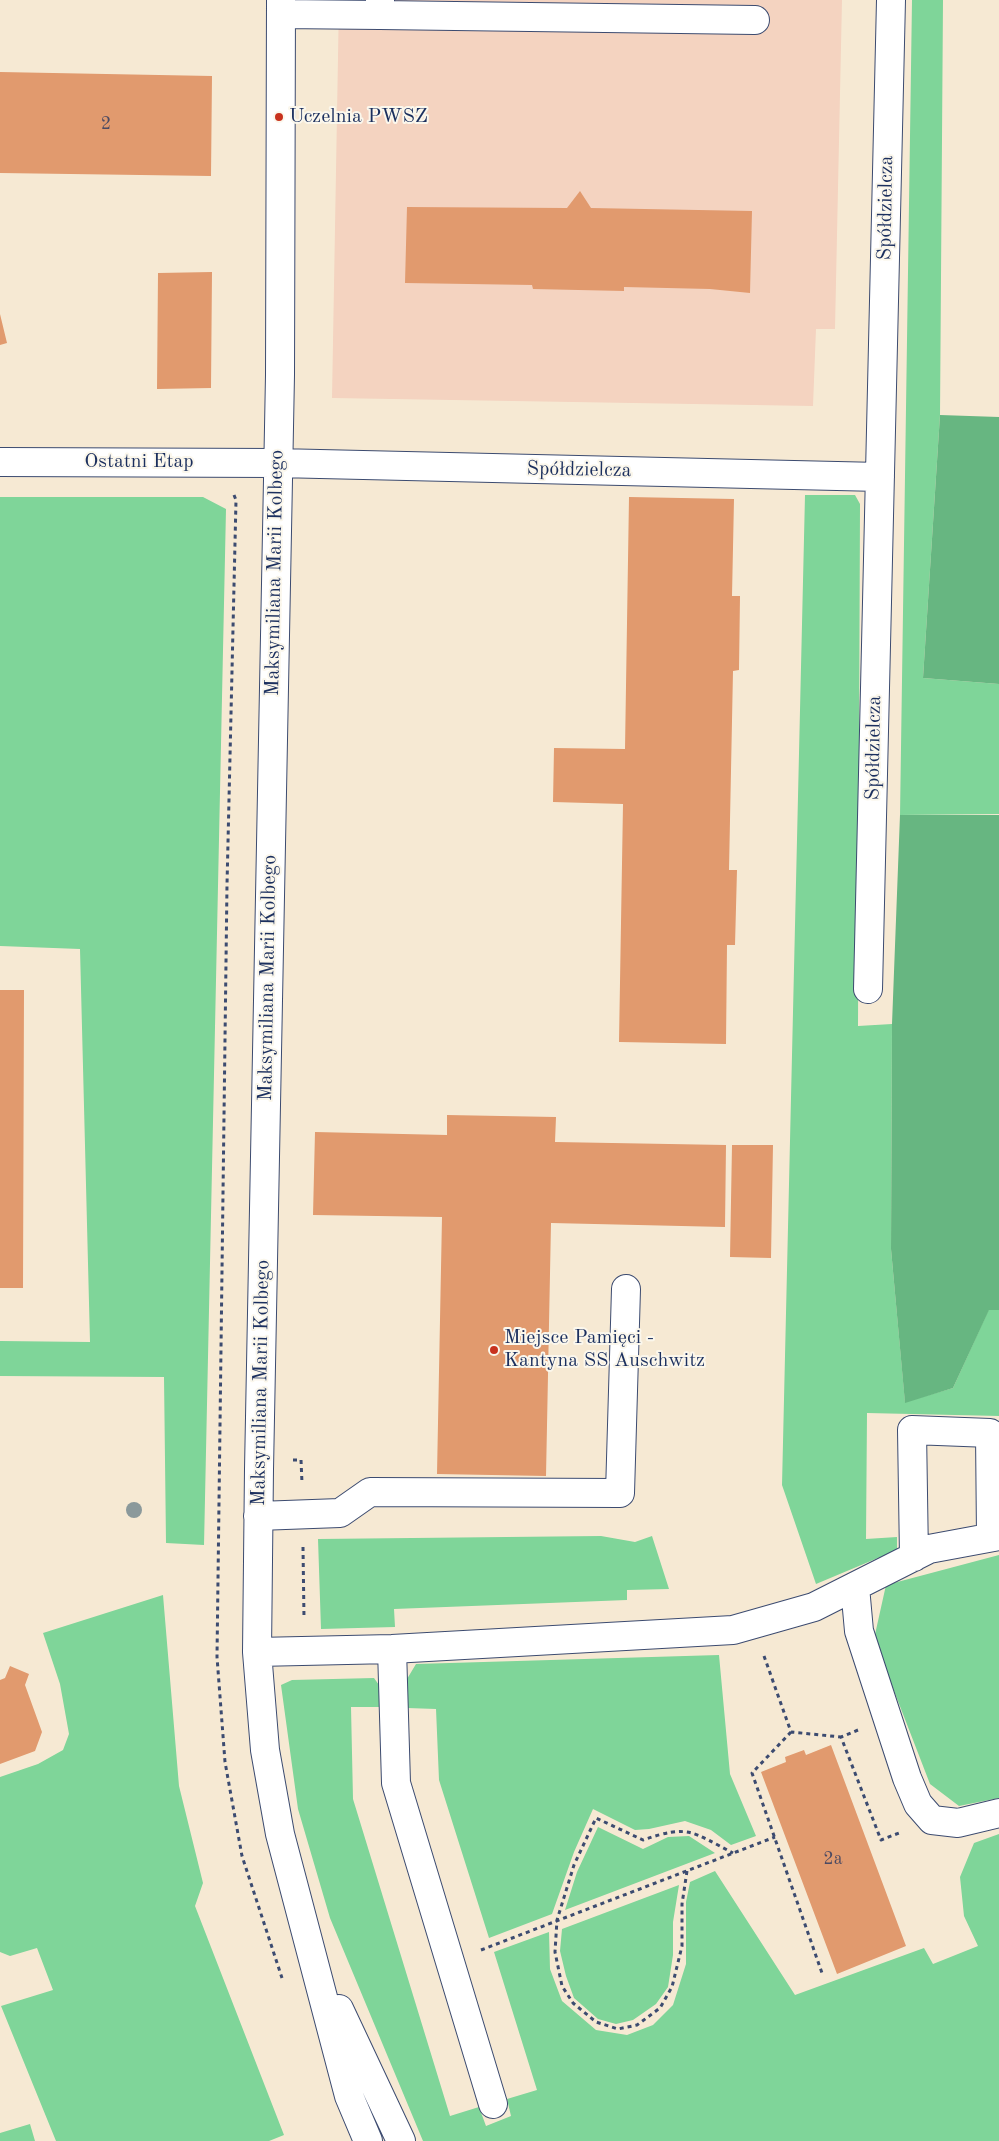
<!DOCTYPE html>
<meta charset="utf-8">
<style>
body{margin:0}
canvas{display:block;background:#f6e9d3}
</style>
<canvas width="999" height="2141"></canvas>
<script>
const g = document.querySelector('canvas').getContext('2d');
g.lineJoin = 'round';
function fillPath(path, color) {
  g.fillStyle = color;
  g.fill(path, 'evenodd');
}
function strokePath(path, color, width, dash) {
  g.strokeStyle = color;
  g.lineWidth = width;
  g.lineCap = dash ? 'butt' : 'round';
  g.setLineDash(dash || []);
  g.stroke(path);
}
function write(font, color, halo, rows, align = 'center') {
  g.font = font + ' "Old Standard TT",serif';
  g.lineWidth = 4;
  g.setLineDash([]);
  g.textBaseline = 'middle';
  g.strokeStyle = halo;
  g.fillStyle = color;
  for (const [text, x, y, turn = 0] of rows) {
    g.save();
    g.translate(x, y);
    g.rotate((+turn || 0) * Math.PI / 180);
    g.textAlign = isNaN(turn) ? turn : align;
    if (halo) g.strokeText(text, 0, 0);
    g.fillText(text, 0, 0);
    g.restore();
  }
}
const built = new Path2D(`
 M339 0H842L835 329H816L813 406 332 398Z`);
const green = new Path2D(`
 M912 0H943L940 415 923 678 999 684V814L900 815Z
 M805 495H855L860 504 858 1026 892 1024 891 1249 905 1402 953 1388 989 1309 999 1310V1416L867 1413 866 1539 897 1537V1550L816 1584 782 1485Z
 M0 497H203L226 509 204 1545 166 1543 164 1377 0 1376V1341L90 1342 80 949 0 946Z
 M601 1536 635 1542 652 1536 669 1589 627 1590V1600L394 1609 395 1627 321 1629 318 1539Z
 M999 1555V1798L959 1806 930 1784 874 1639 886 1585Z
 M163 1595 179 1786 203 1883 195 1906 284 2135 269 2141H56L1 2006 53 1990 37 1948 10 1956 0 1952V1777L38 1764 63 1750 69 1734 60 1684 43 1633Z
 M719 1655 730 1774 756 1836 731 1845 711 1830 685 1821 649 1829 635 1830 593 1809 574 1852 552 1914 489 1938 439 1780 436 1709 407 1708V1679L416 1664Z
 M374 1678 379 1685 380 1707H351L353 1799 450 2116 479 2107 486 2126 511 2116 507 2099 537 2090 494 1952 549 1932 550 1969 562 2001 596 2030 627 2035 653 2025 673 2005 686 1964V1902L690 1882 715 1871 795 1995 924 1948 933 1964 978 1946 964 1916 960 1877 974 1843 999 1834V2141H423L330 1918 298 1809 281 1685 292 1680Z
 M598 1827 643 1849 668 1837 689 1836 715 1853 565 1910 577 1872Z
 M679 1885 673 1922V1955L668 1987 656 2004 633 2020 616 2024 598 2019 574 1998 566 1976 560 1951 562 1929Z
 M30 2124 35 2141H0V2133Z`);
const forest = new Path2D(`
 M940 415 999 417V684L923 678Z
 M900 815H999V1310H989L953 1388 905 1403 891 1249 892 1024Z`);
const building = new Path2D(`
 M0 72 212 76 211 176 0 173Z
 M580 191 591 208 752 211 750 293 710 289 624 287V291L533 289 532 285 405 283 407 207 567 208Z
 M212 272 211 388 157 389 158 273Z
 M0 314 7 343 0 345Z
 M629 497 734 499 732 596H740L739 670 733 671 729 870H737L735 945H727L726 1044 619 1042 623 804 553 802 554 748 625 749Z
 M0 990H24L23 1288H0Z
 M447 1115 556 1117 555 1142 726 1145 725 1227 551 1223 546 1476 437 1474 442 1217 313 1215 315 1132 447 1135Z
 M732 1145H773L771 1258 730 1257Z
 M10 1666 29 1674 25 1685 42 1732 35 1751 0 1764V1680L5 1678Z
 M831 1745 906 1946 837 1974 761 1772 786 1762 785 1757 804 1750 806 1755Z`);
const path = new Path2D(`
 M234 495 236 500 227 885 217 1657 225 1762 242 1856 282 1978
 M293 1460H301L302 1483
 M303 1547 304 1618
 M764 1656 791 1732 841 1737
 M858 1730 841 1737 881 1840 899 1833
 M791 1732 752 1773 822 1973
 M687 1871 682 1904V1946L672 1987 660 2008 637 2025 618 2029 596 2022 573 2003 562 1986 555 1952 557 1920 574 1865 596 1818 643 1840C689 1824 692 1832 733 1853
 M481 1950 775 1837`);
const minor = new Path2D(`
 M281 0 280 375 259 1469 257 1652 265 1750 280 1834 349 2096 368 2141
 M281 14 380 15V0
 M380 15 755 20
 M0 462 277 463 880 477
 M868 989 891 0
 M258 1516 340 1513 370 1492 620 1493 626 1289
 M914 1557 912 1430 990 1433 991 1537
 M855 1587 859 1631 907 1778 918 1804 932 1820 958 1823 999 1813
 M392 1649 396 1783 493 2104
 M257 1652 392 1649 733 1630 814 1607 929 1549 999 1536
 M339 2009 401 2141`);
const trees = [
 [134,1510]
];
const markers = [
 [279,117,5,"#c8321e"],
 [494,1350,5,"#c8321e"]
];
const numberNames = [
 ["2",106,124],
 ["2a",833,1859]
];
const poiNames = [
 ["Uczelnia PWSZ",289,117],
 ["Miejsce Pamięci -",504,1338],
 ["Kantyna SS Auschwitz",504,1361]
];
const streetNames = [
 ["Spółdzielcza",886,208,-89],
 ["Ostatni Etap",139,462],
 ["Spółdzielcza",579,470,1],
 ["Maksymiliana Marii Kolbego",275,573,-89],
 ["Spółdzielcza",874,748,-89],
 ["Maksymiliana Marii Kolbego",268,978,-89],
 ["Maksymiliana Marii Kolbego",261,1383,-89]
];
fillPath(built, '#f4d3c0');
fillPath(green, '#7fd599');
fillPath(forest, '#67b681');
fillPath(building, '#e19a6e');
strokePath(minor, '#3c4b70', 30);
strokePath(path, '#3c4b70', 3, [4, 4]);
strokePath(minor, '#fff', 28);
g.fillStyle = '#8b999b';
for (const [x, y] of trees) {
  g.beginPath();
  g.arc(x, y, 8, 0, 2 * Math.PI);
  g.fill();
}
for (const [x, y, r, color] of markers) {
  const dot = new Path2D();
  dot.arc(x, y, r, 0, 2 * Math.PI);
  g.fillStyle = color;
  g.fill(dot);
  strokePath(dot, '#fbf7ec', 2);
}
write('18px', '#4c4a62', null, numberNames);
write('20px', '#1b2f5e', '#fbf7ec', poiNames, 'left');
write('20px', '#1b2f5e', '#fbf7ec', streetNames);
</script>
